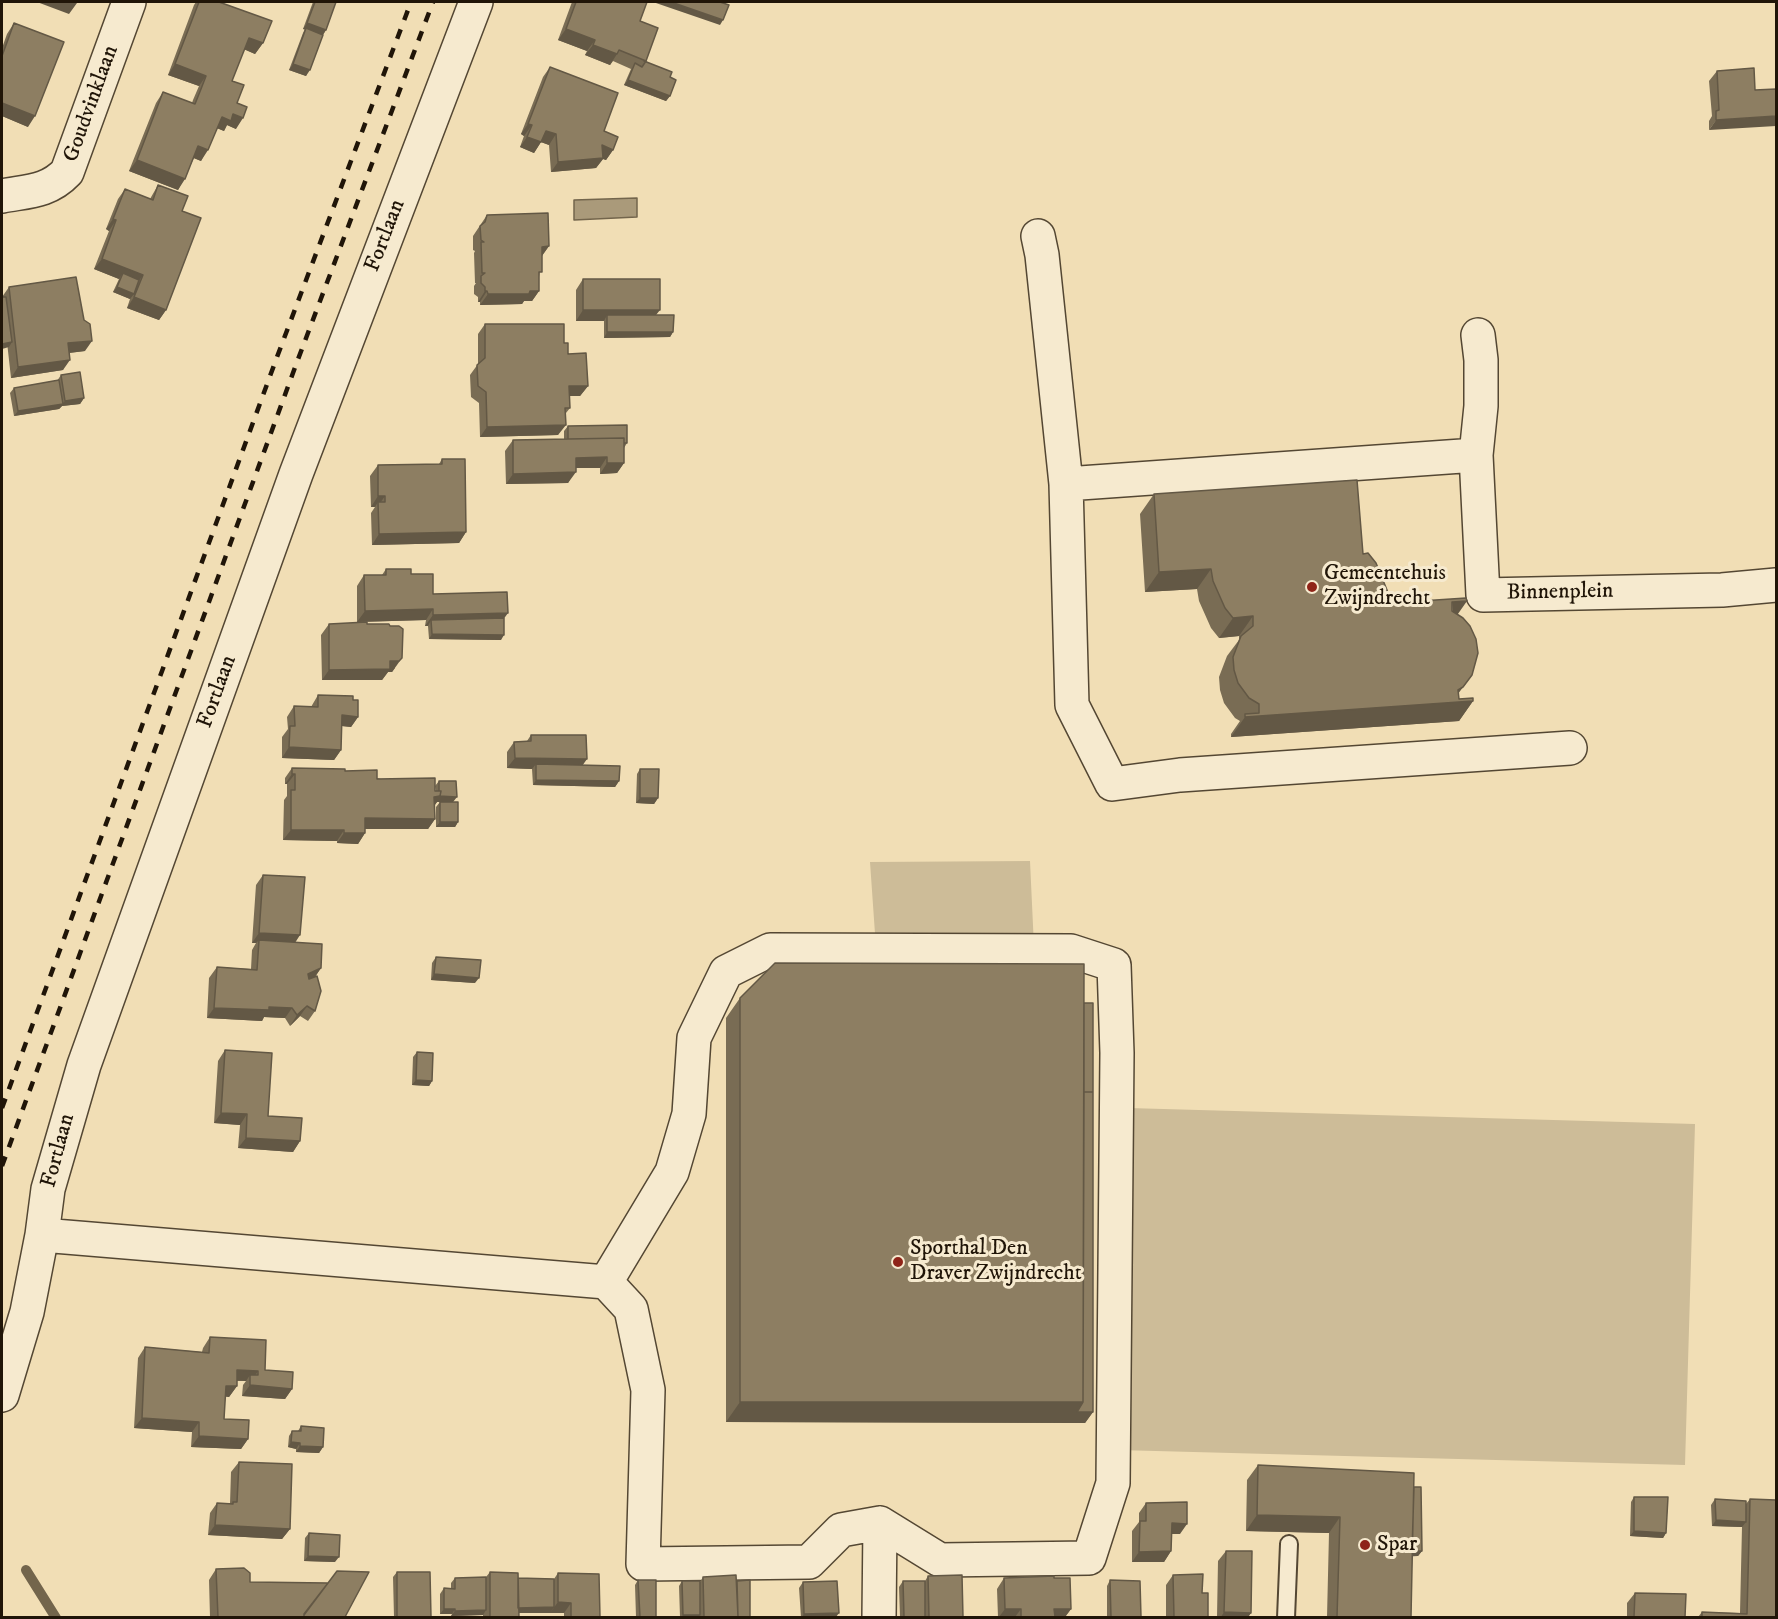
<!DOCTYPE html>
<style>
body{margin:0}
#map{position:relative;width:1778px;height:1619px;overflow:hidden;background:#f1deb5;font-family:"IM FELL DW Pica",serif}
canvas{display:block}
.frame{position:absolute;inset:0;border:3px solid #201508;pointer-events:none}
</style>
<div id="map">
<canvas width="1778" height="1619"></canvas>
<div class="frame"></div>
</div>
<script>
const g = document.querySelector('canvas').getContext('2d');
g.lineJoin = 'round';
function fillPath(path, color) {
  g.fillStyle = color;
  g.fill(path, 'evenodd');
}
function strokePath(path, color, width, dash) {
  g.strokeStyle = color;
  g.lineWidth = width;
  g.lineCap = dash ? 'butt' : 'round';
  g.setLineDash(dash || []);
  g.stroke(path);
}
function write(font, color, halo, rows, align = 'center') {
  g.font = font + ' "IM FELL DW Pica",serif';
  g.lineWidth = 6;
  g.setLineDash([]);
  g.textBaseline = 'middle';
  g.strokeStyle = halo;
  g.fillStyle = color;
  for (const [text, x, y, turn = 0] of rows) {
    g.save();
    g.translate(x, y);
    g.rotate((+turn || 0) * Math.PI / 180);
    g.textAlign = isNaN(turn) ? turn : align;
    if (halo) g.strokeText(text, 0, 0);
    g.fillText(text, 0, 0);
    g.restore();
  }
}
const green = new Path2D(`
 M1030 861 1034 947 876 948 870 862Z
 M1128 1108 1695 1124 1685 1465 1118 1450Z`);
const water = new Path2D(`
 M637 198V217L574 220V200Z`);
const stream = new Path2D(`
 M26 1570 56 1618`);
const lane = new Path2D(`
 M1286 1618 1289 1544`);
const street = new Path2D(`
 M2 196C28 191 48 192 67 172L129 2
 M1038 236 1042 255 1066 484 1072 705 1112 784 1180 775 1570 748
 M1478 335 1481 360V406L1476 455 1483 595 1722 590 1776 585
 M1066 484 1476 455
 M42 1235 606 1282 631 1309 648 1390 643 1564 809 1562 841 1530 880 1523
 M606 1282 672 1172 689 1114 694 1038 726 972 770 950 1071 951 1114 965 1117 1053 1113 1483 1089 1558 940 1560 880 1523 879 1618
 M2 1395 27 1312 42 1235 48 1189 84 1065 296 474 476 2`);
const rail = new Path2D(`
 M2 1108 277 357 411 2
 M2 1166 297 362 433 2`);
const wall = new Path2D(`
 M196 2H219L263 43 255 54 244 49 232 81 237 103 236 129 227 125 224 131 217 128 201 161 194 158 178 190 129 171 156 103 163 92 192 103 193 100 199 86 168 75 194 5Z
 M313 2H336L326 30 323 35 306 76 289 70 303 33 305 29H303Z
 M572 2H647L640 21 646 61 670 77V96L666 101 624 85 631 69 613 61 610 65 585 55 587 51 558 40Z
 M14 23 28 127 2 116V48L7 34Z
 M550 67 604 131 613 150 606 160 603 159 596 168 551 172 549 145 541 142 534 153 520 147 524 136 521 134 543 77Z
 M1754 68 1709 130V121L1712 116 1709 81 1717 71Z
 M158 185 182 211 166 310 159 320 127 308 130 299 113 292 119 279 94 269 109 231 106 229 118 199 125 189 150 199Z
 M487 215 549 246 542 256 539 277V291L532 301H524L522 304 480 305V302H478V297L474 294V286L476 283H475L474 253 475 251 473 250V236Z
 M583 279 656 315 673 332 670 337 604 338V321H576V290Z
 M9 287 85 351 69 353 63 370 11 378 2 297Z
 M485 324 564 343 568 354 588 386 580 396H569L570 408 566 413 558 435 480 437 479 403 471 397 470 375 478 364V334Z
 M61 375 84 398 80 404 62 406 59 409 14 416 10 393 14 388 57 381Z
 M568 426 627 443 624 448V463L617 473 600 474V468H576L568 483 506 484 505 451 513 440 564 439V431Z
 M442 459 466 532 459 543 372 545 371 513 375 507H371L370 476 378 465 439 464Z
 M1154 494 1363 554 1390 603 1457 614 1459 699 1473 701 1459 721 1231 737V734L1240 721 1235 718 1224 703 1220 690 1219 677 1227 656 1239 640V636L1219 638 1211 628 1199 601 1197 589 1145 592 1140 514Z
 M386 569 411 574 433 594 504 618 501 640 429 639 428 626H425L426 620 357 622V586L364 575H382Z
 M329 624H367L395 668 392 672H388L382 680H322L321 635Z
 M318 695 353 700 358 717 351 727 341 726V750L334 760 282 758V737L288 729 287 717 294 706 311 707Z
 M531 735 583 765 619 781 615 787 533 785 532 769 507 768V752L514 742 527 741Z
 M292 768 345 771 435 791H436L435 786 439 781 453 802 458 822 455 827H436V807L440 802H450H437L435 805V819L428 829H365V833L358 844 337 843V841L283 840 284 800 287 796V784H285V778Z
 M640 769 658 798 654 804 636 803 637 774Z
 M263 875 295 942 321 968 315 977V1011L308 1021 300 1016 290 1026 285 1018 264 1017 262 1021 207 1018 209 978 217 967 251 969 252 950 256 943H252L256 885Z
 M436 957 475 983 431 980 432 963Z
 M740 998 1084 1003 1093 1412 1085 1423 726 1422V1018Z
 M225 1050 268 1116 300 1141 293 1152 238 1148 240 1125 214 1123 218 1061Z
 M417 1052 432 1081 429 1086 412 1085 413 1057Z
 M210 1337 265 1370 292 1389 285 1399 242 1396 243 1385 246 1381H237V1386L229 1397 225 1396 224 1419 248 1439 241 1449 191 1447 192 1432 134 1428 138 1358 145 1347 202 1352 203 1348Z
 M301 1426 323 1447 319 1453 296 1452V1449L288 1447 289 1436 292 1431H298Z
 M239 1462 290 1529 282 1539 208 1535 210 1513 217 1503 230 1504 231 1472Z
 M1258 1465 1414 1487 1422 1551 1418 1556H1412L1411 1617H1327L1329 1533 1246 1531 1247 1480Z
 M1634 1497 1666 1533 1663 1538 1630 1536 1631 1502Z
 M1715 1499 1746 1504 1750 1499 1776 1617H1698L1702 1612 1740 1613 1742 1527 1712 1526 1711 1505Z
 M1146 1503 1180 1534H1172L1171 1551 1164 1562H1132V1531L1139 1522V1513Z
 M309 1533 335 1562 304 1561 305 1538Z
 M1226 1551 1251 1613 1248 1617H1217L1218 1561Z
 M216 1569 250 1582 345 1617H210L209 1580Z
 M397 1572 431 1617H394L393 1577Z
 M490 1572 518 1578 554 1579 558 1573 600 1617H564V1613H519V1617H483V1615L451 1616 452 1614H440V1594L444 1588 451 1589V1583L455 1578 486 1577Z
 M1173 1575 1202 1593 1208 1617H1166V1585Z
 M928 1576 963 1617H900L899 1587 903 1581H925Z
 M703 1577 737 1581 750 1617H680L679 1586 682 1581 700 1582Z
 M1004 1578H1054L1071 1609 1065 1617H998L997 1589Z
 M638 1580 656 1617H636L635 1585Z
 M1110 1580 1141 1617H1107V1586Z
 M803 1582 836 1617H801L799 1588Z
 M1635 1593 1685 1617H1627V1603Z`);
const shadedWall = new Path2D(`
 M37 2H72L77 3 69 14Z
 M653 2H671L723 20 720 25Z
 M307 23 326 30 322 36 303 29Z
 M566 29 595 40 587 51 558 40Z
 M249 38 263 43 255 54 241 48Z
 M593 45 617 54 610 65 585 55Z
 M175 64 206 76 199 86 168 75Z
 M293 64 310 70 306 76 289 70Z
 M628 80 670 96 666 101 624 85Z
 M2 103 35 116 28 127 2 116Z
 M233 114 243 118 236 129 227 125 224 131 214 127 222 117Z
 M1776 116V126L1709 130 1716 120Z
 M528 124 532 125 524 136 521 134Z
 M546 131 556 134 549 145 538 141Z
 M527 137 541 142 534 153 520 147Z
 M602 145 613 150 606 160 603 159 596 168 551 172 558 162Z
 M198 146 208 150 201 161 191 157Z
 M137 160 185 179 178 190 129 171Z
 M113 219 116 220 109 231 106 229Z
 M549 246 541 257 542 247Z
 M102 259 143 275 136 285 123 273 119 279 94 269Z
 M117 287 134 294 130 299 113 292Z
 M485 291H487L480 302H478Z
 M530 291H539L532 301H524L522 304 480 305 488 294Z
 M134 297 166 310 159 320 127 308Z
 M583 310H660L652 320 607 315 604 321H576Z
 M607 332H673L670 337 604 338Z
 M92 341 85 351 60 354 68 343Z
 M12 342 9 347 2 349V344Z
 M70 360 63 370 11 378 18 367Z
 M569 386H588L580 396H561Z
 M84 398 80 404 62 406 59 409 14 416 18 411 62 404 65 401Z
 M566 425 558 435 480 437 487 427Z
 M607 457 600 468H568L576 458Z
 M607 463H624L617 473 600 474Z
 M576 472 568 483 506 484 513 474Z
 M378 496H385L378 506V502L375 507H371Z
 M466 532 459 543 372 545 379 534Z
 M1211 569 1197 589 1145 592 1159 572Z
 M1467 601 1453 621 1452 602Z
 M433 609 426 620 357 622 365 611Z
 M508 613 500 624 431 620 428 626H425L433 615Z
 M1253 616 1239 636 1219 638 1233 618Z
 M432 634 504 635 501 640 429 639Z
 M402 658 392 672H388L382 680H322L329 670 390 661Z
 M1472 675 1452 702 1473 701 1459 721 1231 737 1245 717 1458 690Z
 M342 715 358 717 351 727 334 725Z
 M289 747 341 750 334 760 282 758Z
 M515 758 587 759 580 769 536 764 532 769 507 768Z
 M292 774H295L287 784H285Z
 M536 780 619 781 615 787 533 785Z
 M434 797H457L453 802H437L433 807Z
 M640 798H658L654 804 636 803Z
 M365 818 435 819 428 829H358Z
 M440 822H458L455 827H436Z
 M291 830H344L337 841 283 840Z
 M344 833H365L358 844 337 843Z
 M259 933 300 935 293 946 259 940 256 943H252Z
 M321 968 314 978 301 984 308 974Z
 M434 974 479 978 475 983 431 980Z
 M307 1006 300 1016 290 1026 297 1015Z
 M269 1007 292 1008 285 1018 264 1017 262 1021 207 1018 214 1008Z
 M416 1080 432 1081 429 1086 412 1085Z
 M221 1113 247 1114 240 1125 214 1123Z
 M246 1138 300 1141 293 1152 238 1148Z
 M237 1370 258 1371 251 1382 250 1375 246 1381 230 1380Z
 M250 1385 292 1389 285 1399 242 1396Z
 M226 1386H237L229 1397 218 1396Z
 M740 1402H1083L1093 1412 1085 1423 726 1422Z
 M142 1418 199 1422 192 1432 134 1428Z
 M199 1436 248 1439 241 1449 191 1447Z
 M291 1442 300 1443 296 1449 288 1447Z
 M300 1446 323 1447 319 1453 296 1452Z
 M1257 1515 1340 1517 1329 1533 1246 1531Z
 M1716 1520 1746 1522 1742 1527 1712 1526Z
 M1172 1523 1187 1524 1180 1534H1165Z
 M215 1525 290 1529 282 1539 208 1535Z
 M1634 1531 1666 1533 1663 1538 1630 1536Z
 M1171 1551 1164 1562H1132L1139 1552Z
 M1422 1551 1418 1556 1401 1557 1405 1552Z
 M308 1556 339 1557 335 1562 304 1561Z
 M558 1602 571 1603 564 1613H550Z
 M554 1607 550 1613H511L515 1608Z
 M444 1609H455L452 1614H440Z
 M1005 1609H1021L1015 1617H999Z
 M1054 1609H1071L1065 1617H1049Z
 M486 1610 483 1615 451 1616 455 1611Z
 M1224 1612 1251 1613 1248 1617H1221Z
 M839 1613 836 1617H802L804 1614Z
 M683 1615H700L698 1617H682Z`);
const building = new Path2D(`
 M199 2H219L272 21 263 43 249 38 232 81 244 85 237 103 247 107 243 118 233 114 231 121 222 117 208 150 198 146 185 179 137 160 163 92 195 104 201 89 206 76 175 64Z
 M315 2H336L326 30 307 23Z
 M576 2H647L640 21 658 28 646 61 619 50 617 54 593 45 595 40 566 29Z
 M671 2H720L729 5 723 20Z
 M14 23 64 42 35 116 2 103V56Z
 M306 28 323 35 310 70 293 64Z
 M644 61 672 72 670 77 676 80 670 96 628 80 635 63 642 67 646 61Z
 M550 67 618 93 604 131 618 137 613 150 602 145 603 158 558 162 556 134 546 131 541 142 527 137 532 125 528 124Z
 M1754 68 1755 90 1776 89V116L1716 120V111L1719 110 1717 71Z
 M158 185 188 196 182 211 201 218 166 310 134 297 143 275 102 259 116 220 113 219 125 189 153 200Z
 M548 213 549 246 542 247V272H539V291H530L529 294H488L487 291H485V287L481 283V276L485 273H482L481 242H484L481 240 480 226 485 222 487 215Z
 M123 273 139 280 134 294 117 287Z
 M76 277 84 320 90 324 92 341 68 343 70 360 18 367 9 287Z
 M583 279H660V310H583Z
 M2 297H6L12 342 2 344Z
 M607 315H674L673 332H607Z
 M485 324H564V343H568V354L586 353 588 386H569L570 408H565L566 425 487 427 486 392 478 386 477 365 485 358Z
 M80 372 84 398 65 401 61 375Z
 M59 380 63 404 18 411 14 388Z
 M627 425V443H624V438L568 439V426Z
 M624 438V463H607V457L576 458V472L513 474V440Z
 M442 459H465L466 532 379 534 378 502H385V496H378V465L442 464Z
 M1357 480 1363 554 1368 553 1376 563 1387 590 1390 603 1466 598 1467 601 1452 602V611L1463 618 1470 626 1476 639 1478 653 1472 675 1463 687 1458 690 1459 699 1473 698V701L1245 717V714L1259 713V704L1249 698 1238 683 1234 670 1233 657 1241 636 1253 626V616L1233 618 1225 608 1213 581 1211 569 1159 572 1154 494Z
 M386 569H411V574H433V594L507 592 508 613 433 615V609L365 611 364 575H386Z
 M504 618V635L432 634 431 620Z
 M367 622V624H389L390 626H399L403 629 402 658 399 661H390V669L329 670V624Z
 M318 695 353 696V700H358V717L342 715 341 750 289 747 290 726H295L294 706 318 707Z
 M531 735H586L587 759 515 758 514 742 531 741Z
 M536 764 620 766 619 781 536 780Z
 M292 768 345 769V771L377 770V779L435 778V791H441L440 796 434 797 435 819 365 818V833H344V830H291V790H295V774H292Z
 M640 769H659L658 798H640Z
 M439 781H456L457 797 439 796H440L441 791H439Z
 M440 802H458V822H440Z
 M263 875 305 877 300 935 259 933Z
 M259 940 322 944 321 968 308 974 309 979 317 976 321 991 315 1011 307 1006 297 1015 292 1008 269 1007V1010L214 1008 217 967 257 970Z
 M436 957 481 960 479 978 434 974Z
 M775 963 1084 964 1083 1402H740V998Z
 M1084 1003H1093V1092H1084Z
 M225 1050 272 1053 268 1116 302 1118 300 1141 246 1138 247 1114 221 1113Z
 M417 1052 433 1053 432 1081 416 1080Z
 M1084 1092H1093V1412H1077L1083 1402Z
 M210 1337 266 1340 265 1370 293 1372 292 1389 250 1385V1375H258V1371L237 1370V1386H226L224 1419 249 1420 248 1439 199 1436V1422L142 1418 145 1347 209 1353Z
 M301 1426 324 1428 323 1447 300 1446V1443L291 1442 292 1431H301Z
 M239 1462 292 1464 290 1529 215 1525 217 1503 233 1504V1502H237Z
 M1258 1465 1414 1473 1411 1617H1337L1340 1517 1257 1515Z
 M1414 1487H1421L1422 1551H1412Z
 M1634 1497H1668L1666 1533 1634 1531Z
 M1715 1499 1746 1501V1522L1716 1520Z
 M1750 1499 1776 1500V1617H1702V1612L1747 1614Z
 M1187 1502V1524L1172 1523 1171 1551 1139 1552 1140 1521H1146V1503Z
 M309 1533 340 1535 339 1557 308 1556Z
 M1226 1551H1252L1251 1613 1224 1612Z
 M244 1568 250 1573V1582L328 1583 304 1614V1617H218L216 1569Z
 M337 1571 369 1572 345 1617H304V1615Z
 M397 1572H430L431 1617H397Z
 M490 1572 518 1573 519 1617H490Z
 M558 1573 599 1574 600 1617H571V1603L558 1602Z
 M1203 1574 1202 1593H1208V1617H1174L1173 1575Z
 M736 1575 738 1617H704L703 1577Z
 M962 1575 963 1617H929L928 1576Z
 M1054 1576V1578H1070L1071 1609H1054L1055 1617H1021V1609H1005L1004 1578Z
 M486 1577V1610L455 1611V1609H444V1588L455 1589V1578Z
 M518 1578 554 1579V1607L518 1608Z
 M638 1580H656V1617H640Z
 M750 1580V1617H738L737 1581Z
 M1110 1580 1140 1581 1141 1617H1111Z
 M682 1581H700V1615H683Z
 M837 1581 839 1613 804 1614 803 1582Z
 M903 1581H925V1617H904Z
 M1635 1593 1686 1594 1685 1617H1634Z`);
const markers = [
 [1312,587,6,"#8f2418"],
 [898,1262,6,"#8f2418"],
 [1365,1545,6,"#8f2418"]
];
const streetNames = [
 ["Goudvinklaan",92,104,-70],
 ["Fortlaan",386,236,-69],
 ["Binnenplein",1560,593,-1],
 ["Fortlaan",218,692,-70],
 ["Fortlaan",59,1151,-75]
];
const poiNames = [
 ["Gemeentehuis",1324,574],
 ["Zwijndrecht",1324,599],
 ["Sporthal Den",910,1249],
 ["Draver Zwijndrecht",910,1274],
 ["Spar",1377,1545]
];
fillPath(green, '#cdbc98');
fillPath(water, '#aa9a7a');
strokePath(water, '#73654c', 1.5);
strokePath(stream, '#73654c', 10);
strokePath(lane, '#544733', 20);
strokePath(street, '#544733', 36);
strokePath(lane, '#f6eacf', 16);
strokePath(street, '#f6eacf', 33);
strokePath(rail, '#201508', 4.5, [10, 10]);
fillPath(wall, '#796c54');
fillPath(shadedWall, '#635845');
fillPath(building, '#8d7e62');
strokePath(building, '#635845', 1.5);
for (const [x, y, r, color] of markers) {
  const dot = new Path2D();
  dot.arc(x, y, r, 0, 2 * Math.PI);
  g.fillStyle = color;
  g.fill(dot);
  strokePath(dot, '#f6eacf', 2);
}
write('22px', '#201508', '#f6eacf', streetNames);
write('22px', '#201508', '#f6eacf', poiNames, 'left');
</script>
